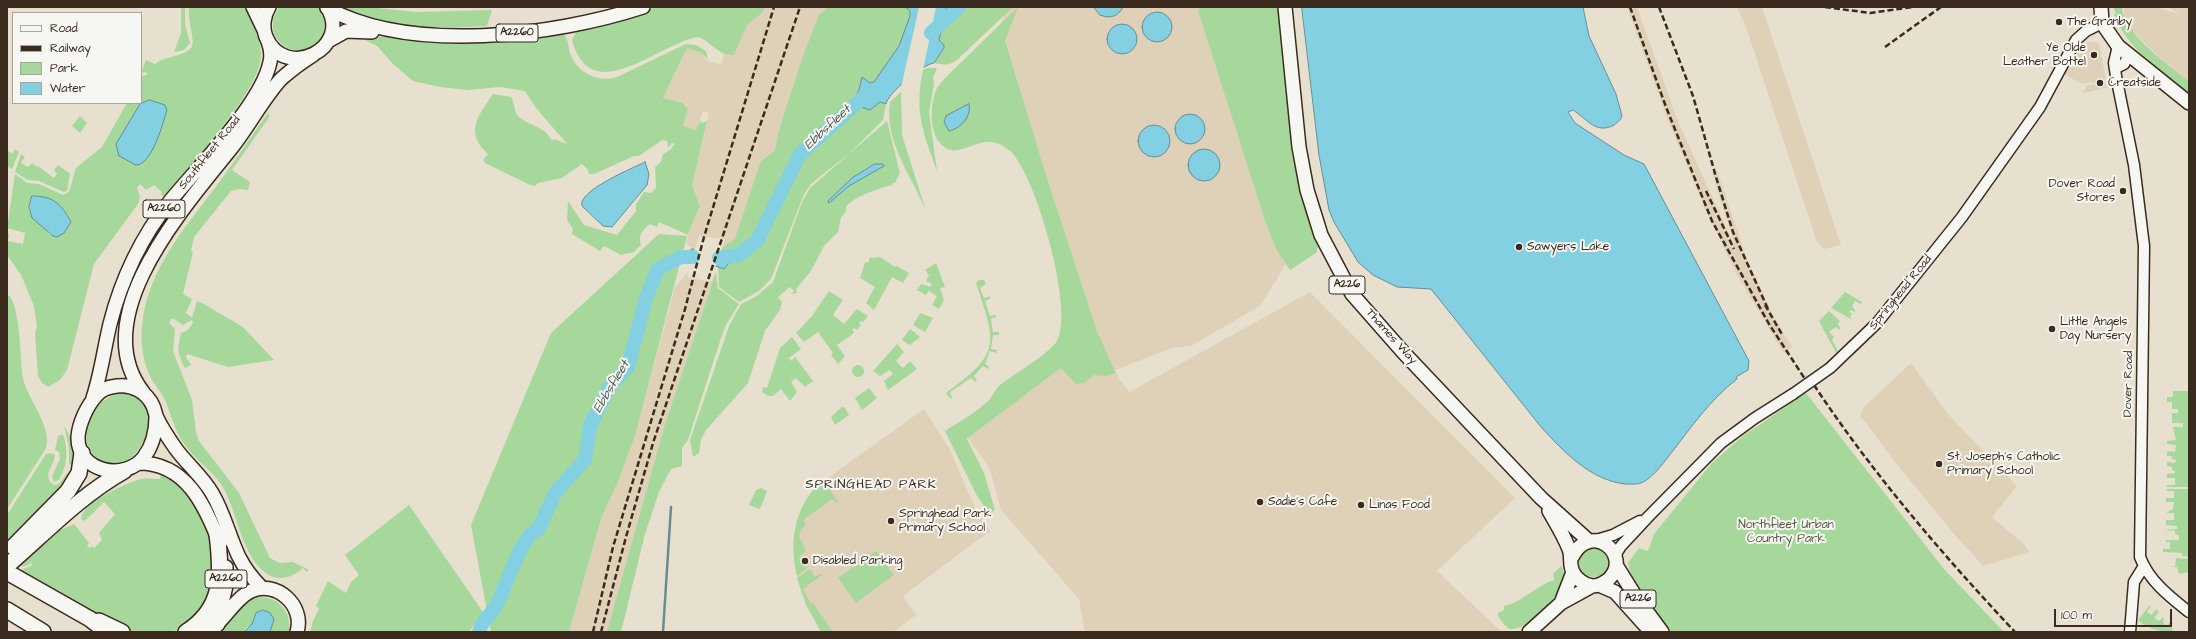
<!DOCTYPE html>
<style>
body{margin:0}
#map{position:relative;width:2196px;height:639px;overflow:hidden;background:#e8e0cf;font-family:"Architects Daughter",sans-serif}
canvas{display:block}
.frame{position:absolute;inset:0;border:8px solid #3b2a1e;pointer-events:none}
.legend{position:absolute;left:12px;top:12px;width:130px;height:92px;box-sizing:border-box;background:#f6f6f2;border:1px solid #aba49d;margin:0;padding:5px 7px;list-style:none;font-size:12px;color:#3b2a1e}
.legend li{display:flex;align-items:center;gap:8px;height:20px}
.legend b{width:20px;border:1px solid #aba49d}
.scale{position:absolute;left:2054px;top:609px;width:118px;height:18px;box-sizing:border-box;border:2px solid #3b2a1e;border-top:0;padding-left:5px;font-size:12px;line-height:14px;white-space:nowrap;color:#3b2a1e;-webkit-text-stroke:3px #f6f6f2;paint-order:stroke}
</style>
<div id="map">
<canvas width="2196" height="639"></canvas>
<div class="frame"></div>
<ul class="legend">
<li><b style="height:5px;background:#f6f6f2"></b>Road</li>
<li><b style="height:5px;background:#3b2a1e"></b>Railway</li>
<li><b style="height:11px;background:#a5d89a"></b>Park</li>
<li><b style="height:11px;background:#83d0e3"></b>Water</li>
</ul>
<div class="scale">100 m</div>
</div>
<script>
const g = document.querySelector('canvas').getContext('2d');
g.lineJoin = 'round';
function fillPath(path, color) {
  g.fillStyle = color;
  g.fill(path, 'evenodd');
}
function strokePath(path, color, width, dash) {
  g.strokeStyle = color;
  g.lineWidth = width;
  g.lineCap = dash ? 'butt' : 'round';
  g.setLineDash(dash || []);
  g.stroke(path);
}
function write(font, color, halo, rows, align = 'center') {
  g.font = font + ' "Architects Daughter",sans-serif';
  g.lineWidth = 4;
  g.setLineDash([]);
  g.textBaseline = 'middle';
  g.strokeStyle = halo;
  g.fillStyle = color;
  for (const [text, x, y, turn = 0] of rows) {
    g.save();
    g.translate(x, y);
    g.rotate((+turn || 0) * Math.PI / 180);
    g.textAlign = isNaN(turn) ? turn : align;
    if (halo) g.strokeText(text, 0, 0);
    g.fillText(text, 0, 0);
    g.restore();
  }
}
const built = new Path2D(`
 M745 7H838L775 150 763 159 736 240 722 250 725 239 699 236 695 250 688 245 686 242 700 206 692 187 709 113 703 111 697 130 683 126 688 109 683 103 663 98 687 48 702 53 706 60 721 65 731 27Z
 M1008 7H1200L1198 11 1266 224 1276 249 1286 264 1260 306 1191 346 1172 348 1115 370 1098 334 1047 178 1005 39 999 27Z
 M1627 7H1637L1679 124 1735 246 1712 173 1717 171 1747 259 1775 319 1792 347 1784 354 1737 275 1705 208 1668 121Z
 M1737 7H1762L1841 245 1824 249 1817 242 1747 30Z
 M2124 7H2156L2180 15 2169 7H2189V82L2165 63 2131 30 2124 17Z
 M2089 42 2099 43 2106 79 2100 80 2109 82 2110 87 2083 93 2086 86 2096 84 2090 82 2082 84 2060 72 2065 73 2077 49Z
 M689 271 687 277 711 282 716 271 717 339 644 530 618 632H569L601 519 620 477 636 433 675 287Z
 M1310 292 1515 498 1437 571 1502 632H1085L1079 599 1001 510 990 469 968 438 1057 371 1090 337 1129 392Z
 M1911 363 1947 413 2017 486 1992 517 2023 543 2029 552 1983 566 1954 534 1891 457 1864 420 1860 418 1863 408Z
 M924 409 950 450 976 510 990 531 903 596 916 615 893 632H823L812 615 798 578 797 523 824 483 822 482Z`);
const green = new Path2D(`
 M181 7H185V24L190 43 184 50 174 52 181 33Z
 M189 7H245C251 21 262 41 261 56 259 93 188 167 164 197L161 194 162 192 154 185 146 190 140 184 137 188 140 197 138 204 94 264 67 370 60 380 48 387 42 383 38 376 35 333 37 327 34 306 21 275 7 255V234H9L8 241 23 244 25 233 7 228 15 174 27 183 39 184 63 195 69 192 76 168 102 147 127 103H141V76L147 75 146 72 141 73 146 60 155 64C167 55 182 58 192 47 195 37 187 20 189 7ZM30 200C55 200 59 199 71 222L64 233 50 235C42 223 25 218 30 200Z
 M279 7H318C324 16 327 25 322 36 307 69 255 42 279 7Z
 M342 7H367L417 12 492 10 487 26C447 28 376 31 342 7Z
 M657 7H765L763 12 747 25 734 55C715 55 713 41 697 37 658 44 591 110 572 40L578 29Z
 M828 7H906L910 11C911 34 887 64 874 82L870 83 862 77 859 90 850 109 857 112 861 107 881 102 886 104 883 120 850 153 812 183 804 194 771 279 759 291 739 302 719 287 718 267 724 269 731 260V258L721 252 723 247 735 239 761 161 775 150 779 130 803 56 819 15Z
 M947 7H1013L958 59C950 66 944 65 934 63L945 48 939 40Z
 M1018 7 1005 40 1047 178 1097 331 1116 373 1106 376 1094 375 1084 383 1076 384 1061 368 968 438 966 437 984 473 995 510 989 514 976 494 945 431C959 422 975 413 987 402 993 397 994 390 1000 385 1014 374 1049 354 1057 341 1075 311 1035 171 1009 150 980 126 959 166 940 143 929 131 930 102 937 88 939 85 942 82 944 79Z
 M1200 7H1281L1319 244 1316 253 1290 270 1276 249 1266 224 1198 11Z
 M2113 7H2122C2122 33 2170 66 2189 82V93C2161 72 2127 48 2114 15L2116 13Z
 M561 32C570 38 567 47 571 56 579 74 599 83 617 77L686 44 696 45 706 51 708 60 702 53 687 48 663 98 683 103 688 109 683 126 696 130 700 121 703 123 707 121 692 186 700 206 688 235 659 222 657 227 650 224C641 232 638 235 641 245L634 252 621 255 604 246 600 251 572 234 573 229 567 220 568 201 584 225 617 235 636 211V204L644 192 651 193 656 188 655 167 661 162 663 154 670 150 675 144 672 143 668 148 667 141 662 140 639 156H634L594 174H589L588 170 582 164 562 178 538 183 535 186 530 185 485 163 483 160 488 154C464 133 478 116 493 94L511 97C515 103 513 111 519 117 531 127 545 126 552 141L554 139 567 144 536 108 525 91 500 87 468 90 440 87 413 81 393 64 377 46 365 40V36L418 39Z
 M928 68H937L933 78 934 85 929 112 937 171C923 132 914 113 923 70Z
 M901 92 902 135 926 211C912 176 884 142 890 102Z
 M272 107 268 114 270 116 232 170 250 182 248 190 239 189 231 191 194 237 191 250 193 252 183 294 192 299 186 313 192 318 197 301 202 303 243 327 274 360 228 367 187 354 186 357 191 365 185 368C177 352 177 350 181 333L188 330 193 323 192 320 183 325 172 318 169 323 175 329 173 351 192 400 196 432 199 441 239 493 270 558 280 563 293 562 309 570 306 572 303 568C293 577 279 582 267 574 242 557 238 515 224 489 215 472 199 464 188 449 174 431 173 419 165 400 162 393 156 387 152 380 143 363 140 344 142 325 148 270 183 230 215 188 234 162 253 134 272 107Z
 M80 116 87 123 80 133 72 126Z
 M887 121 900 173 895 183H892V185C875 190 860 194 846 206V211L841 218 838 232 824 246 811 271 796 289 797 293 791 294 794 291 790 287 778 297 782 302 780 310 765 331 748 383 706 430 701 440 699 453 693 457 690 440 729 326 741 304 757 296 773 282 802 202 810 188ZM875 164H883L884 166 849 186 829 202 828 201 865 169Z
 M15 149 19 152 12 169 7 166V150L12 154Z
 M21 154 25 157 21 163 28 167 32 163 37 167 38 166 54 178 57 174 54 170 58 165 70 174 67 191 64 192 39 181 28 180 15 172Z
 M659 234 687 236 636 433 620 477 601 519 569 632H491L471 525 551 333Z
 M880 257 895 267 897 266 909 273 903 283 892 277 874 310 866 303 875 287 860 278 865 263 869 262V258Z
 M936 263 945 287 940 288 944 300 939 309 932 305 937 296 929 291 926 295 917 290 921 284 930 287 932 284 926 281 929 275 925 270Z
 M716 272 718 288 739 304 726 325 720 341 688 440 682 448V466L671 469 659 492 645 534 621 632H607L664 428Z
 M979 280H984L986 284 980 288 984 298 990 296V299L985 301 990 316 996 315V317L991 319 993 332H999V335H993L991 349 997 350 996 353 990 351 985 364 989 367 988 369 983 366 974 376 977 380 975 382 971 378 950 392 952 398 951 399 946 393C1002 352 996 345 976 283Z
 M829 291 843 300 833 315 844 324 857 309 868 316 863 322 861 321 859 323 861 325 857 330 854 328 852 330 854 332 853 334 837 345 845 356 838 364 831 355 833 353 818 332 804 342 796 333 812 316Z
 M1845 292 1862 302 1861 304 1855 301 1852 306 1855 310V312L1851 310 1849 312 1852 314 1850 317 1853 320 1831 308Z
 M7 294C21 302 20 362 23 378 27 399 55 430 45 450L7 509Z
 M1829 311 1840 321 1837 324 1841 328 1839 330 1836 327 1829 332 1834 337 1832 340 1838 351 1836 353 1819 321Z
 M920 313 933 318 925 332 913 325Z
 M910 329 920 337 910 345 902 340Z
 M792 337 801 349 789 358 791 361 795 357 813 381 805 387 796 378 791 382 797 392 790 401 781 389 773 396H768L762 392 763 387 767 388 780 348Z
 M897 344 904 352 896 361 903 368 910 361 917 369 888 390 884 381 893 374 890 370 880 376 873 371Z
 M852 371a6 6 0 1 1 12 0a6 6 0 1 1-12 0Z
 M869 388 877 398 862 410 855 398Z
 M2173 391H2189V487H2167V485H2175V478H2167V474L2175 473V471L2172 470V467L2167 466V462L2175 463 2176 460 2172 459V456H2167V451L2175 452 2176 445 2167 444V441L2176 440 2173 427H2183V423H2172V413H2178V409H2172V402H2167V397H2173Z
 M123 393C177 399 133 495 94 455 74 434 97 394 123 393Z
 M1806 393 1944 569 2004 632H1671C1655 613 1632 588 1628 563L1639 548 1648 551 1654 534 1712 463 1743 436Z
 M842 407 845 408 849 415 835 425 831 417Z
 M64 426C72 437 75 453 74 466L69 464V447Z
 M63 434C68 449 68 465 59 480L54 482 52 476 60 459 59 452 55 450 58 436Z
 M51 453 55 455C54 466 45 471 50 482L54 485 59 484 67 473 71 474 63 488 7 546V515L46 454Z
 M161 474 177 481 194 499 208 529 213 556 214 575 207 602 188 624 172 632H134L98 617 18 571 31 566 33 562 24 567 21 566 60 530 74 524 89 543 87 546 89 548 92 546 94 548 102 540 99 533 115 514 104 502 85 521 81 519C83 502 126 483 141 479 147 478 154 479 160 479Z
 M821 481 827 485 838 502 836 503 832 499 803 520 806 525 801 530 799 536 806 550 799 558 807 568 797 576C789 540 794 508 821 481Z
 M761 488 767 491 760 509 749 505 756 490Z
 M2167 489H2189V572L2179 574 2177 567 2170 566H2175L2176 558 2187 559 2188 556H2182V553L2163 552V549H2170V542H2166V540H2179V535L2175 534V531L2163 530 2177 529V526L2166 525V520H2174V513H2166L2173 509 2174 502H2166V498H2174V491H2167Z
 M409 505 483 612 469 632H310L313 621 319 609 316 606 328 581 346 593 351 582 359 575 345 555Z
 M1579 562a15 15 0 1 1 30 0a15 15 0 1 1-30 0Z
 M876 551 894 575 856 603 838 578Z
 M1561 566C1575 584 1531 629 1513 629 1508 630 1506 626 1503 623 1500 619 1498 617 1498 613L1504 610V606C1519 604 1536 586 1554 580L1553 574Z
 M810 569 815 577 820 573 822 575 803 589 811 604 813 603 833 632H821L806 605 797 578Z
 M259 597C279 596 292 613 289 632H270L273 618 269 612 263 610 256 613 252 624 246 628 244 632H219L247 601Z
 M2150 605 2151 606 2147 612 2151 615 2156 609 2159 612 2154 618 2159 621 2164 617 2163 621 2166 627 2170 622 2173 624 2170 627 2173 629 2171 632C2159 632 2146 628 2138 620Z`);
const water = new Path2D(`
 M906 7H947L939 40 944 45V48L934 63C923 64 887 94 886 104L880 102 870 110 861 107 857 112 850 109 859 90 862 77 870 83 874 82 899 46 910 16V11Z
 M1094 7H1123C1118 17 1110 19 1100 15Z
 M1302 7H1583L1589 36 1616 94 1622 116C1620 121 1618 122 1614 125 1596 135 1586 118 1573 110L1568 112 1575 123 1581 127 1624 155 1644 164 1749 361 1748 370 1736 377 1737 379C1711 399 1692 426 1672 452 1664 462 1656 474 1645 481 1639 485 1632 484 1625 484 1590 480 1563 451 1541 427L1431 289 1397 287 1373 275 1358 262 1334 222 1329 210 1319 155Z
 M1142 27a15 15 0 1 1 30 0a15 15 0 1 1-30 0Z
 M1107 39a15 15 0 1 1 30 0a15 15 0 1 1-30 0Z
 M150 100 165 105 167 110C163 123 152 165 136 165L119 156 116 144 140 104Z
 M969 104C972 118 959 129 949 131L944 122 946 116Z
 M1175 129a15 15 0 1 1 30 0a15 15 0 1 1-30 0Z
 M1138 141a16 16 0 1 1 32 0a16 16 0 1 1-32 0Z
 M1188 165a16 16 0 1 1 32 0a16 16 0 1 1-32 0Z
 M645 162 649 174 647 185 612 227 603 226 582 206C577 191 633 168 645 162Z
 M875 164H883L884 166 849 186 829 203 828 201 852 178Z
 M32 196C54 196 61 204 71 222L64 233 57 237 53 236 32 218 29 207Z
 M692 249 729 255 731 260 724 269 692 258 686 254Z
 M263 610 270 613 274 619 270 632H244L252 624 256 613Z`);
const pier = new Path2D(`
 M919 7H936L923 70 901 88Z
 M695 248 722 250 715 268 692 260Z`);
const stream = new Path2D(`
 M663 632 671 507`);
const river = new Path2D(`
 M931 33 959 7
 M719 258 739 255 757 241 800 154 865 96
 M479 632C481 621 492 614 497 604 505 589 522 533 538 530L555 493 585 460 590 426 610 386 628 367 646 298 658 269 681 257H693`);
const minor = new Path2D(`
 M2118 46 2114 63 2116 76 2134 165 2144 246 2140 557C2149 581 2170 597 2189 612
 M2116 68 2124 64 2129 55
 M1830 368 1877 323 1962 217 2040 107 2076 40 2086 31 2102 23
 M1596 540 1613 535 1640 521
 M1615 556 1621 546 1648 517 1721 443 1755 418 1793 394
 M2130 632 2134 582 2144 566`);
const major = new Path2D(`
 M253 7 264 30
 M269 7C264 15 262 27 266 37 285 82 353 48 327 7
 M1285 7 1299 147 1307 190 1321 235 1352 294 1403 352 1541 498 1589 541
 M2101 7 2102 23 2118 46 2189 103
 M327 8C411 54 554 36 643 7
 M328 41 346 31 372 32
 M143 392C84 316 188 203 233 146 250 124 263 99 281 79 291 70 302 62 313 55
 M93 398C101 374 104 349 110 324 121 280 142 235 171 200 198 167 262 103 270 62 272 54 270 46 267 39
 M156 417C156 431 153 445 144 457 125 482 77 472 78 437 79 423 87 406 96 396 101 389 108 387 117 386 132 384 147 392 153 406 155 410 155 414 157 418 162 429 169 439 176 449 187 464 202 476 212 493 224 513 229 536 239 557 245 569 253 579 262 588
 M139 463C186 463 205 505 220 544
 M1549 511C1556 523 1564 536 1569 549 1572 556 1569 565 1573 572 1576 579 1585 585 1592 586 1599 586 1604 583 1609 579 1633 555 1591 520 1572 557
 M1616 565 1634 594 1662 632
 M1599 585 1615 592 1651 632
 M1561 603 1592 586
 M220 621C229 612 239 596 251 591 276 580 305 605 297 632
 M217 624 226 586V567
 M1529 632 1561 603 1573 572`);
const highway = new Path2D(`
 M13 547 68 491 79 473 82 453
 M8 565C46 532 80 496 124 471
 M7 572 90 619 107 632
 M7 610 43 632
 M99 621 122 632
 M186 632C224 608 222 574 217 534
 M205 632 217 624`);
const rail = new Path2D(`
 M1630 7 1666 107 1712 221 1769 324 1805 379
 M1659 7 1693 96 1716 177 1733 232 1768 309
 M1825 7 1870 13 1913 7
 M1885 47 1941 7
 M1706 191 1734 249
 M1765 305 1783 336
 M1814 385C1873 474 1942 554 2015 632
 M593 632 613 547 685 309 704 237 774 7
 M601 632 626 537 653 443 800 7`);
const minorBridge = new Path2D(`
 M1793 394 1830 368`);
const markers = [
 [2059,22,4,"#3b2a1e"],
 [2094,55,4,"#3b2a1e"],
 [2100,83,4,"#3b2a1e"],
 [2123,191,4,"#3b2a1e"],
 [1519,247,4,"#3b2a1e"],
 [2052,329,4,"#3b2a1e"],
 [1939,464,4,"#3b2a1e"],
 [1260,502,4,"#3b2a1e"],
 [1361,505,4,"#3b2a1e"],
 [891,521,4,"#3b2a1e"],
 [805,561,4,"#3b2a1e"]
];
const shields = [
 [517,33,42],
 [164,209,42],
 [1347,285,36],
 [226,579,42],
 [1638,599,36]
];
const shieldNames = [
 ["A2260",517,33],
 ["A2260",164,209],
 ["A226",1347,285],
 ["A2260",226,579],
 ["A226",1638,599]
];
const poiNames = [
 ["The Granby",2067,22],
 ["Ye Olde",2086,48,"right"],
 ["Leather Bottel",2086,62,"right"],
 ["Creatside",2108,83],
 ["Dover Road",2115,184,"right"],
 ["Stores",2115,198,"right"],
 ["Sawyers Lake",1527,247],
 ["Little Angels",2060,322],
 ["Day Nursery",2060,336],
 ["St. Joseph's Catholic",1947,457],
 ["Primary School",1947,471],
 ["Sadie's Cafe",1268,502],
 ["Linas Food",1369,505],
 ["Springhead Park",899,514],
 ["Primary School",899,528],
 ["Disabled Parking",813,561]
];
const streetNames = [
 ["Southfleet Road",210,153,-51],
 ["Springhead Road",1901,293,-51],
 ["Thames Way",1391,337,48],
 ["Dover Road",2129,384,-89]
];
const parkNames = [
 ["Northfleet Urban",1786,525],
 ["Country Park",1786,539]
];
const waterNames = [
 ["Ebbsfleet",828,128,-43],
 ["Ebbsfleet",612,387,-59]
];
const neighbourhoodNames = [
 ["SPRINGHEAD PARK",871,485]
];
fillPath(built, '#ded1b7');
fillPath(green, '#a5d89a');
fillPath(water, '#83d0e3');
strokePath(water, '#668e94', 1);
fillPath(pier, '#e8e0cf');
strokePath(stream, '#668e94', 2.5);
strokePath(river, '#83d0e3', 14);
strokePath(minor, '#3b2a1e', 13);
strokePath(major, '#3b2a1e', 16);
strokePath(highway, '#3b2a1e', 18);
strokePath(minor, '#f6f6f2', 10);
strokePath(major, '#f6f6f2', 13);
strokePath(highway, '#f6f6f2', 15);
strokePath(rail, '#3b2a1e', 2.5, [6, 3]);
strokePath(minorBridge, '#3b2a1e', 13, []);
strokePath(minorBridge, '#f6f6f2', 10);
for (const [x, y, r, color] of markers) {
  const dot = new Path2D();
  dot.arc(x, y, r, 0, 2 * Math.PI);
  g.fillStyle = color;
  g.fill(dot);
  strokePath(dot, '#f6f6f2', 1.5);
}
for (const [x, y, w] of shields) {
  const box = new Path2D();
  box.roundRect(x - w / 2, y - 9, w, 18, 3);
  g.fillStyle = '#f6f6f2';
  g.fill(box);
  strokePath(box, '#3b2a1e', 1);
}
write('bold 11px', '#3b2a1e', null, shieldNames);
write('12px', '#3b2a1e', '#f6f6f2', poiNames, 'left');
write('12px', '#3b2a1e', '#f6f6f2', streetNames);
write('12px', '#56563d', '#f6f6f2', parkNames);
write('italic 13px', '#4d544f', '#f6f6f2', waterNames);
g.letterSpacing = '1px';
write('13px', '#3b2a1e', '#f6f6f2', neighbourhoodNames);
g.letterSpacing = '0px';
</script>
